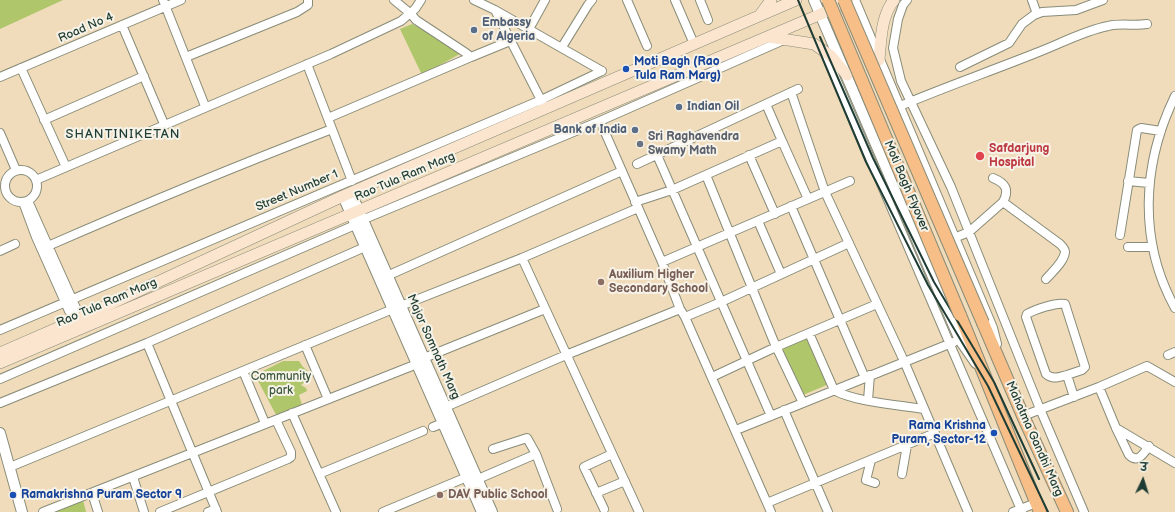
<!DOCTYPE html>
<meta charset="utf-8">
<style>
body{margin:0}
#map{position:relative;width:1175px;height:512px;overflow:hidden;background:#f0dcbb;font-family:"Balsamiq Sans","Playpen Sans Deva",sans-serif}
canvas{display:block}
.north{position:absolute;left:1123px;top:460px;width:40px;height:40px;-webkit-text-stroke:3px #f7f3e8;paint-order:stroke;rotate:4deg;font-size:11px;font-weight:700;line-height:16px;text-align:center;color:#1f3d34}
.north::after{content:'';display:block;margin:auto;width:14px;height:18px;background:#1f3d34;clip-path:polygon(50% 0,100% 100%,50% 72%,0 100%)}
</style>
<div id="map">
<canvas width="1175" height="512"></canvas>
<div class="north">उ</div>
</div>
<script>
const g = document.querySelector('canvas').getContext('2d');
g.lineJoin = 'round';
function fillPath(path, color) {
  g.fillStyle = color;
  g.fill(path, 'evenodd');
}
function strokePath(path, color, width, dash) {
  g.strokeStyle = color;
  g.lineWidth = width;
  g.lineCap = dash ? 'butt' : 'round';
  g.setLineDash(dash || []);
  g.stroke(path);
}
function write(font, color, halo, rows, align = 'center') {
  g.font = font + ' "Balsamiq Sans",sans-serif';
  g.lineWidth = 4;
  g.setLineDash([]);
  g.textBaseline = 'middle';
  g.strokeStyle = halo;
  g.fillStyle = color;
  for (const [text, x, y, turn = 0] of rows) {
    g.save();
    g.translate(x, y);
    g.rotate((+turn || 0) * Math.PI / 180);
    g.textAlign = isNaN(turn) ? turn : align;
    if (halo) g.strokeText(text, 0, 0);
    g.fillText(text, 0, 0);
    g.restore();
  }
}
const green = new Path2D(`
 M0 0H63L0 29Z
 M412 24 465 51 422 75 400 29Z
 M808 337 829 384 803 395 782 348Z
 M283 361H299L303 367 308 371 305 377 306 381 301 385 306 388 307 391 299 395 302 405 277 415 275 413 255 375Z
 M83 500 86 512H51Z`);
const minor = new Path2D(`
 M163 0 205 106
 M394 0 411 14 416 20 466 53 471 57 510 41
 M474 0 495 10 543 104
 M627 0 647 46
 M675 0 694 44
 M700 0 708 20
 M907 0 903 5 898 19 893 48 901 81 951 187 1040 409 1084 512
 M1032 0 1037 14
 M495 10 602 71
 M122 25 164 124
 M529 29 545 0
 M562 47 588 5 592 0
 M824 51 1022 512
 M186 57 297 12 308 5V0
 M307 64 352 181
 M960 67 1009 43 1022 24 1034 15 1042 12 1076 10 1103 0
 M21 68 66 167
 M0 77 181 0
 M791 92 825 192 904 361 968 512
 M1175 96C1142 164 1138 241 1175 308
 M900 106C945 87 991 71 1036 53 1060 44 1083 31 1108 26 1121 23 1134 26 1147 24
 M328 118 471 57
 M44 120 144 76
 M600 121 662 262 680 309 685 317 771 512
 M0 133 16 170
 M782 141 808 199
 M657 155 771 416
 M749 155 775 214
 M637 164 798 89
 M5 186a16 16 0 1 1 32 0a16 16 0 1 1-32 0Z
 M706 175 774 342 803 403
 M36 180 331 54 401 21 415 9 421 0
 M1128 181 1149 183
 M28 201 76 308 74 312 78 319
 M23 202 36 237 69 311 74 312
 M635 202 672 190 782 141 766 104
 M1003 202 1060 244C1062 246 1065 249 1065 252 1064 262 1052 272 1046 279
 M791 206 865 378
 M362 220 600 121 786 39
 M758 221 781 274
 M1120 235 1137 130 1141 128 1161 131
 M954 238 969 232 1003 202C1010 189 1005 183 993 178
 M48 246C142 205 236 166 332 129
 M1128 247H1152
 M0 251 15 244
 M522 258 639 512
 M662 262 850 181
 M387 276 622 171
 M685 317 721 302 849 243
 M0 330 541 100 602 71
 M809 333 834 390C854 402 900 405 924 409
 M147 343 217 512
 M305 345 328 399
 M1168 355 1175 352
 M424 358 545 309
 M243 371 265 423
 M1067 375 1082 370 1085 367 1065 304C1056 302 1034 310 1027 314L1026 317 1046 374C1053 380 1059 377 1067 375L1074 397
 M712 377 776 347 877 304
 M0 379 355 225
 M1099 387 1116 428 1129 455C1138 464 1144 453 1149 446
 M868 400 870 375
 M0 403 147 343 365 247
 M441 409 566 355 680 309
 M784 410 828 512
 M292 413 336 512
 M1023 416 1099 387 1147 366 1175 382
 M433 427 443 423
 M1116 428 1175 463
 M736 430 954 342
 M493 449 527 438 536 454
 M871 460 866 480 875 483
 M10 467 393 309 522 258 638 208
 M319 474 423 431
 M902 474 907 445
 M133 477 144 512
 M478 479 536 454 557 509
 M92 493 98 512
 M596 493 625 481
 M767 503 935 433
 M604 509 584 467 612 454
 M43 512 417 364
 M160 512 288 459 291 457V452L276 420
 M208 512 216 509
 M383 512 467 477
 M1013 512 1036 503`);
const tertiary = new Path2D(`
 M814 0 960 340 976 363
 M854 0 992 328 996 344
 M351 193 492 512
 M343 196 482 512
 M0 433 22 512`);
const secondary = new Path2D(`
 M760 15 771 0
 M769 37 814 44 831 56 847 75
 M879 60C881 40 881 16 894 0
 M0 353 78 319 343 196 796 0
 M0 363 821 14 848 0`);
const primary = new Path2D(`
 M960 315 1040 512
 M983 323 1023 416 1067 512`);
const rail = new Path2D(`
 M798 0 866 162 928 285 988 386 1048 512
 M820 37 873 158 934 282 994 382 1039 479`);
const primaryBridge = new Path2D(`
 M828 0 960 315
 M844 0 983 323`);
const markers = [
 [474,30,4,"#5c6f8a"],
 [626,69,4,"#1a4fb4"],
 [679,107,4,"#5c6f8a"],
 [635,130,4,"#5c6f8a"],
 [640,144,4,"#6b7280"],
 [980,156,5,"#e0444e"],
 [601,282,4,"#8d6e63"],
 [994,433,4,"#1a4fb4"],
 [13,495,4,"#1a4fb4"],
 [440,495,4,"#8d6e63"]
];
const serviceNames = [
 ["Embassy",482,23],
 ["of Algeria",482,37],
 ["Indian Oil",687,107],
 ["Bank of India",627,130,"right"]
];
const streetNames = [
 ["Road No 4",86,28,-23],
 ["Rao Tula Ram Marg",405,177,-23],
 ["Moti Bagh Flyover",906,186,67],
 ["Street Number 1",297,191,-23],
 ["Rao Tula Ram Marg",107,303,-23],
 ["Major Somnath Marg",433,347,66],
 ["Mahatma Gandhi Marg",1034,439,66]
];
const transitNames = [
 ["Moti Bagh (Rao",634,62],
 ["Tula Ram Marg)",634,76],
 ["Rama Krishna",986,426,"right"],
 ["Puram, Sector-12",986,440,"right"],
 ["Ramakrishna Puram Sector 9",21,495]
];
const worshipNames = [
 ["Sri Raghavendra",648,137],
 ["Swamy Math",648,151]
];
const healthNames = [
 ["Safdarjung",989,149],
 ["Hospital",989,163]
];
const educationNames = [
 ["Auxilium Higher",609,275],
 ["Secondary School",609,289],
 ["DAV Public School",448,495]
];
const parkNames = [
 ["Community",281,377],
 ["park",281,391]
];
const neighbourhoodNames = [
 ["SHANTINIKETAN",123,135]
];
fillPath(green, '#afc66b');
strokePath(minor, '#888c78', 10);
strokePath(tertiary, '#888c78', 12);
strokePath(secondary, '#888c78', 12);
strokePath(primary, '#888c78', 14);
strokePath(minor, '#fff', 8);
strokePath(tertiary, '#fff', 10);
strokePath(secondary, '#fce5cf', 11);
strokePath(primary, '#f7be87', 12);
strokePath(rail, '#1f3d34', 2);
strokePath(primaryBridge, '#888c78', 14, []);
strokePath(primaryBridge, '#f7be87', 12);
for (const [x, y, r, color] of markers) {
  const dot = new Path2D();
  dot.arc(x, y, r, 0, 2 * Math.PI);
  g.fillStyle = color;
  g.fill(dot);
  strokePath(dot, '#f7f3e8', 1.5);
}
write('bold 12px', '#4e5e75', '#f7f3e8', serviceNames, 'left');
write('12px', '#1f3d34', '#f7f3e8', streetNames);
write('bold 12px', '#164399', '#f7f3e8', transitNames, 'left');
write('bold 12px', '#5b616d', '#f7f3e8', worshipNames, 'left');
write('bold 12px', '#be3a42', '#f7f3e8', healthNames, 'left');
write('bold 12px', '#785e54', '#f7f3e8', educationNames, 'left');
write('12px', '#3c583f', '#f7f3e8', parkNames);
g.letterSpacing = '1px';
write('13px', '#1f3d34', '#f7f3e8', neighbourhoodNames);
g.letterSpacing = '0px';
</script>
